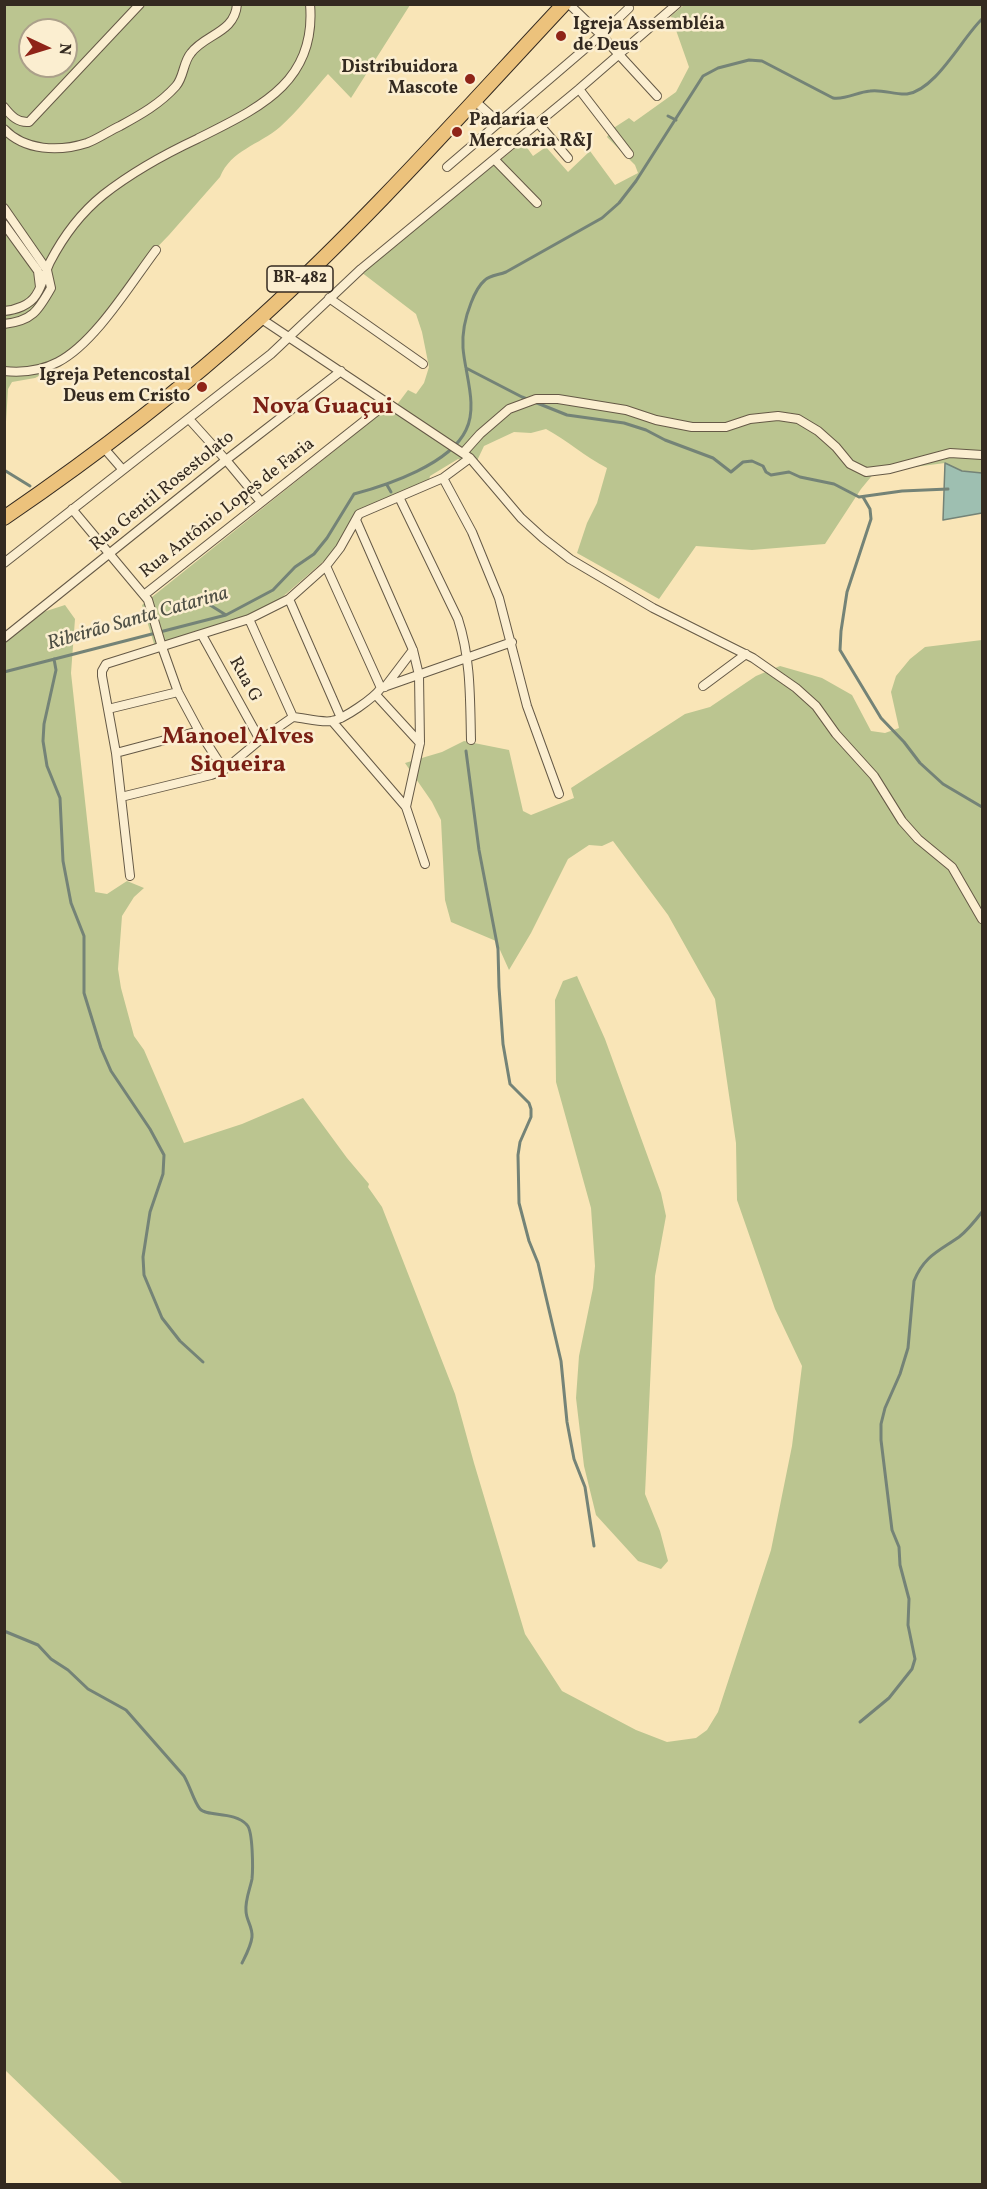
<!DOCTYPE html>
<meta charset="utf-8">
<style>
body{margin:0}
#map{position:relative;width:987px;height:2189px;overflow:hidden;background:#f9e5b7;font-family:Vollkorn,serif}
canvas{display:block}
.frame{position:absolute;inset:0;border:6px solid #342a20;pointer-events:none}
.north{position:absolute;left:18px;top:18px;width:60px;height:60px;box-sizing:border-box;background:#fbeed0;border:2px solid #aba08a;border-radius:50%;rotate:94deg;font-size:16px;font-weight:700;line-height:24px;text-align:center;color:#342a20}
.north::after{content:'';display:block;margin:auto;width:21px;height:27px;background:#8f2418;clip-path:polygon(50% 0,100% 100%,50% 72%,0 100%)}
</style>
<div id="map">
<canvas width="987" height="2189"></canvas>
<div class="frame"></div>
<div class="north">N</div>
</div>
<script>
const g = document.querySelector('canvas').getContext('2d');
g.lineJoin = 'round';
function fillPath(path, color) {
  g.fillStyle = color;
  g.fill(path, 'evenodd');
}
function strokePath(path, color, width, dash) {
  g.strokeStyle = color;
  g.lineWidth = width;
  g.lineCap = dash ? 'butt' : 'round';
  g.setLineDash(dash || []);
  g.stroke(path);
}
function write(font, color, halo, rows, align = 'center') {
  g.font = font + ' Vollkorn,serif';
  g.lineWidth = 5;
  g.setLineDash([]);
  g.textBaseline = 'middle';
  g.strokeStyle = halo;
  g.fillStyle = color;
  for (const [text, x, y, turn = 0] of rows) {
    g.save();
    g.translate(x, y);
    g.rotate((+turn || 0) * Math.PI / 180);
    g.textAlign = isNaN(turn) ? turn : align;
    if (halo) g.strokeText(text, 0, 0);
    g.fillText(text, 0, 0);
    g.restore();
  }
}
const green = new Path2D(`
 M5 5H410L351 98 328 74C312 92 298 111 280 127 259 145 231 150 220 177L169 235 142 263 106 318 62 364 35 378 12 382 8 389 5 438ZM30 30H66V66H30Z
 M684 5H982V473L962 471 945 463 875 472 861 489 825 544 752 550 696 546 659 599 577 553 587 523 597 503 607 468C585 457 567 440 546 429L531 433 514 432 484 446 475 465 458 459 430 476 429 480 357 513 332 554 279 600 257 613 155 647 142 605 369 423 382 413 396 406 408 390 416 394 424 383 429 367 422 332 416 314 361 272 523 142 533 156 546 147 568 172 590 151 615 185 638 173 635 165 607 137 612 129 629 118 634 122 676 92 689 67 671 16Z
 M65 605 75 619 71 673 95 892 107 894 127 881 144 888 134 897 122 916 118 969 121 988 134 1036 144 1050 184 1143 242 1124 303 1098 347 1158 369 1184 368 1187 382 1207 455 1394 474 1463 525 1634 562 1691 636 1730 667 1742 696 1738 707 1730 718 1712 771 1550 792 1446 802 1366 775 1309 737 1200 736 1143 715 999 668 915 613 841 602 846 589 845 568 859 531 933 509 970 496 941 451 922 445 900 441 820 432 802 405 763 442 752 464 741 509 750 523 811 531 815 574 798 571 788 685 714 710 707 756 676 780 666 822 678 852 695 871 731 885 733 899 728 891 692 896 676 910 659 925 647 982 640V2184H123L5 2070 4 643 37 614Z
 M577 976 605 1039 661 1193 666 1216 655 1276 645 1494 660 1531 668 1561 661 1569 638 1561 596 1515 584 1466 576 1398 579 1356 593 1288 595 1266 591 1208 556 1082 555 1000 563 981Z`);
const water = new Path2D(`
 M945 463 962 471 982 473V513L943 520Z`);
const stream = new Path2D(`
 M668 116 676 120
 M466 368 522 397 567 415 624 423 646 430 665 440 713 458 731 472 743 462 752 461 763 466 766 472 771 475 789 472 800 477 834 484 859 497 902 491 948 489
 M4 470 30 486
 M387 485 391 492
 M863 497 870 509 871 519 847 592 841 631 840 650 881 718 904 742 920 763 943 784 982 807
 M202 600 226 615
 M54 659 56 670 44 724 43 741 47 766 60 798 63 861 71 903 84 936V993L101 1048 111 1071 150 1129 164 1155 163 1174 150 1212 143 1257 144 1275 162 1318 180 1341 203 1362
 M4 672 226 615 273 590 295 567 314 554 327 538 354 494C388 485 450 464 466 430 478 406 465 374 463 348 462 333 465 318 471 303 474 295 478 286 485 280 490 275 499 275 506 272L602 218 619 203 636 181 703 76 718 68 749 60 762 61 833 98C846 100 857 92 870 91 882 89 895 95 907 94 936 90 962 38 982 19
 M466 751 479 850 498 949 499 987 503 1044 510 1084 529 1103 531 1109V1117L520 1142 518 1155 519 1203 529 1241 538 1263 561 1361 567 1422 574 1459 585 1487 594 1546
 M4 1631 38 1645 51 1659 68 1670 88 1689 126 1710 184 1776C190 1786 194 1802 200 1809 207 1817 235 1811 247 1825 253 1831 253 1869 252 1879 250 1889 245 1900 246 1911 246 1920 253 1927 252 1937 251 1946 246 1955 242 1963
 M860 1722 889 1698 912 1669 915 1659 908 1625 909 1599 900 1565 899 1547 892 1530 881 1440V1424L885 1408 900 1374 908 1348 914 1281C924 1256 939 1251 959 1237 968 1230 975 1221 982 1212`);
const street = new Path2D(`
 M569 4 601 35 657 96
 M579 89 629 154
 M474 100 499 123
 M4 107C11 116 18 123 29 122L140 4
 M538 123 568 158
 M4 129C25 151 59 152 87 143 98 139 109 131 120 126 140 115 160 104 176 86 184 77 183 62 191 53 205 34 235 33 237 4
 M495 160 537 203
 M447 167 601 35 629 8
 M4 208 47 270 51 288C38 311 32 321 4 324
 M4 224 38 271 40 287
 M329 298 423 364
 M4 311C16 310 30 305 36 295 43 285 45 272 50 262 63 237 82 212 103 195 131 173 165 154 197 139 256 109 317 84 310 4
 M260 318 470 458 521 518 543 538 570 559 653 608 753 658 796 688 816 706 836 734 874 776 902 821 918 839 952 867 982 919
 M4 371C24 373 41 371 58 362 95 343 131 283 156 250
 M189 419 226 460 261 502
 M103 447 123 470
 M463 453 480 434 509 409 536 399H558L626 410 656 420 692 427H726L750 419 778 416 798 419 818 431 836 447 850 464 866 472 890 469 950 453 982 455
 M443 478 472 532 499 598 527 706 559 794
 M399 497 458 619C471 659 470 699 471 740
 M72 509 148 600 162 647 178 692 199 731 224 770
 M356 520 413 650 419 675 420 743 406 807
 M4 563 271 354 361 269 579 89 677 4
 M326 566 381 688
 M144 595 387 403
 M289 599 341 718
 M249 619 293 717
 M202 635 260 740
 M4 638 226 460 341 371
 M703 686 746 654
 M385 687 413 650
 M376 695 420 743
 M108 709 178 692
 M332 721 406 807 425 864
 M116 753 199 731
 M121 797 211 775 224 770 260 740 293 717C305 718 321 723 332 721 344 719 374 698 381 688L512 642
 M130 876 116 753 102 676V671L106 664 249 619 289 599 326 566 340 548 359 514 443 478 470 458`);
const highway = new Path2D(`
 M4 518C93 457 179 392 258 320 366 222 464 111 564 4`);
const markers = [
 [561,36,6,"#8f2418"],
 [470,79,6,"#8f2418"],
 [457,132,6,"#8f2418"],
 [202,387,6,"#8f2418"]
];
const shields = [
 [300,279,66]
];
const shieldNames = [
 ["BR-482",300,279]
];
const poiNames = [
 ["Igreja Assembléia",573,26],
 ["de Deus",573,47],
 ["Distribuidora",458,69,"right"],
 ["Mascote",458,90,"right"],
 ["Padaria e",469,122],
 ["Mercearia R&J",469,143],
 ["Igreja Petencostal",190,377,"right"],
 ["Deus em Cristo",190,398,"right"]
];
const streetNames = [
 ["Rua Gentil Rosestolato",163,492,-39],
 ["Rua Antônio Lopes de Faria",228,509,-38],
 ["Rua G",244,680,61]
];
const waterNames = [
 ["Ribeirão Santa Catarina",138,620,-16]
];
const districtNames = [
 ["Nova Guaçui",323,409],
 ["Manoel Alves",238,739],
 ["Siqueira",238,767]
];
fillPath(green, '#bbc590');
fillPath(water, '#9ebfb1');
strokePath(water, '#748377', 1.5);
strokePath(stream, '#748377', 3);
strokePath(street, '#655946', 10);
strokePath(highway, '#342a20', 16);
strokePath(street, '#fbeed0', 8);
strokePath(highway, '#ecc27c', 14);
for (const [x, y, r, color] of markers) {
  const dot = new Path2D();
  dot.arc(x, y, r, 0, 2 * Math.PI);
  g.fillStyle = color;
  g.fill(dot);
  strokePath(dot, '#fbeed0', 2);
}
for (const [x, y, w] of shields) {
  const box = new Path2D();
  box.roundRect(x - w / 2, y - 13, w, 26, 4.5);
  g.fillStyle = '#fbeed0';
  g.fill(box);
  strokePath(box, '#342a20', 1.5);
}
write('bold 16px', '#342a20', null, shieldNames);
write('bold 18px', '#342a20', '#fbeed0', poiNames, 'left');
write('18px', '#342a20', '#fbeed0', streetNames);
write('italic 20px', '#4e4f44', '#fbeed0', waterNames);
write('bold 24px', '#7a1f14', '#fbeed0', districtNames);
</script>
